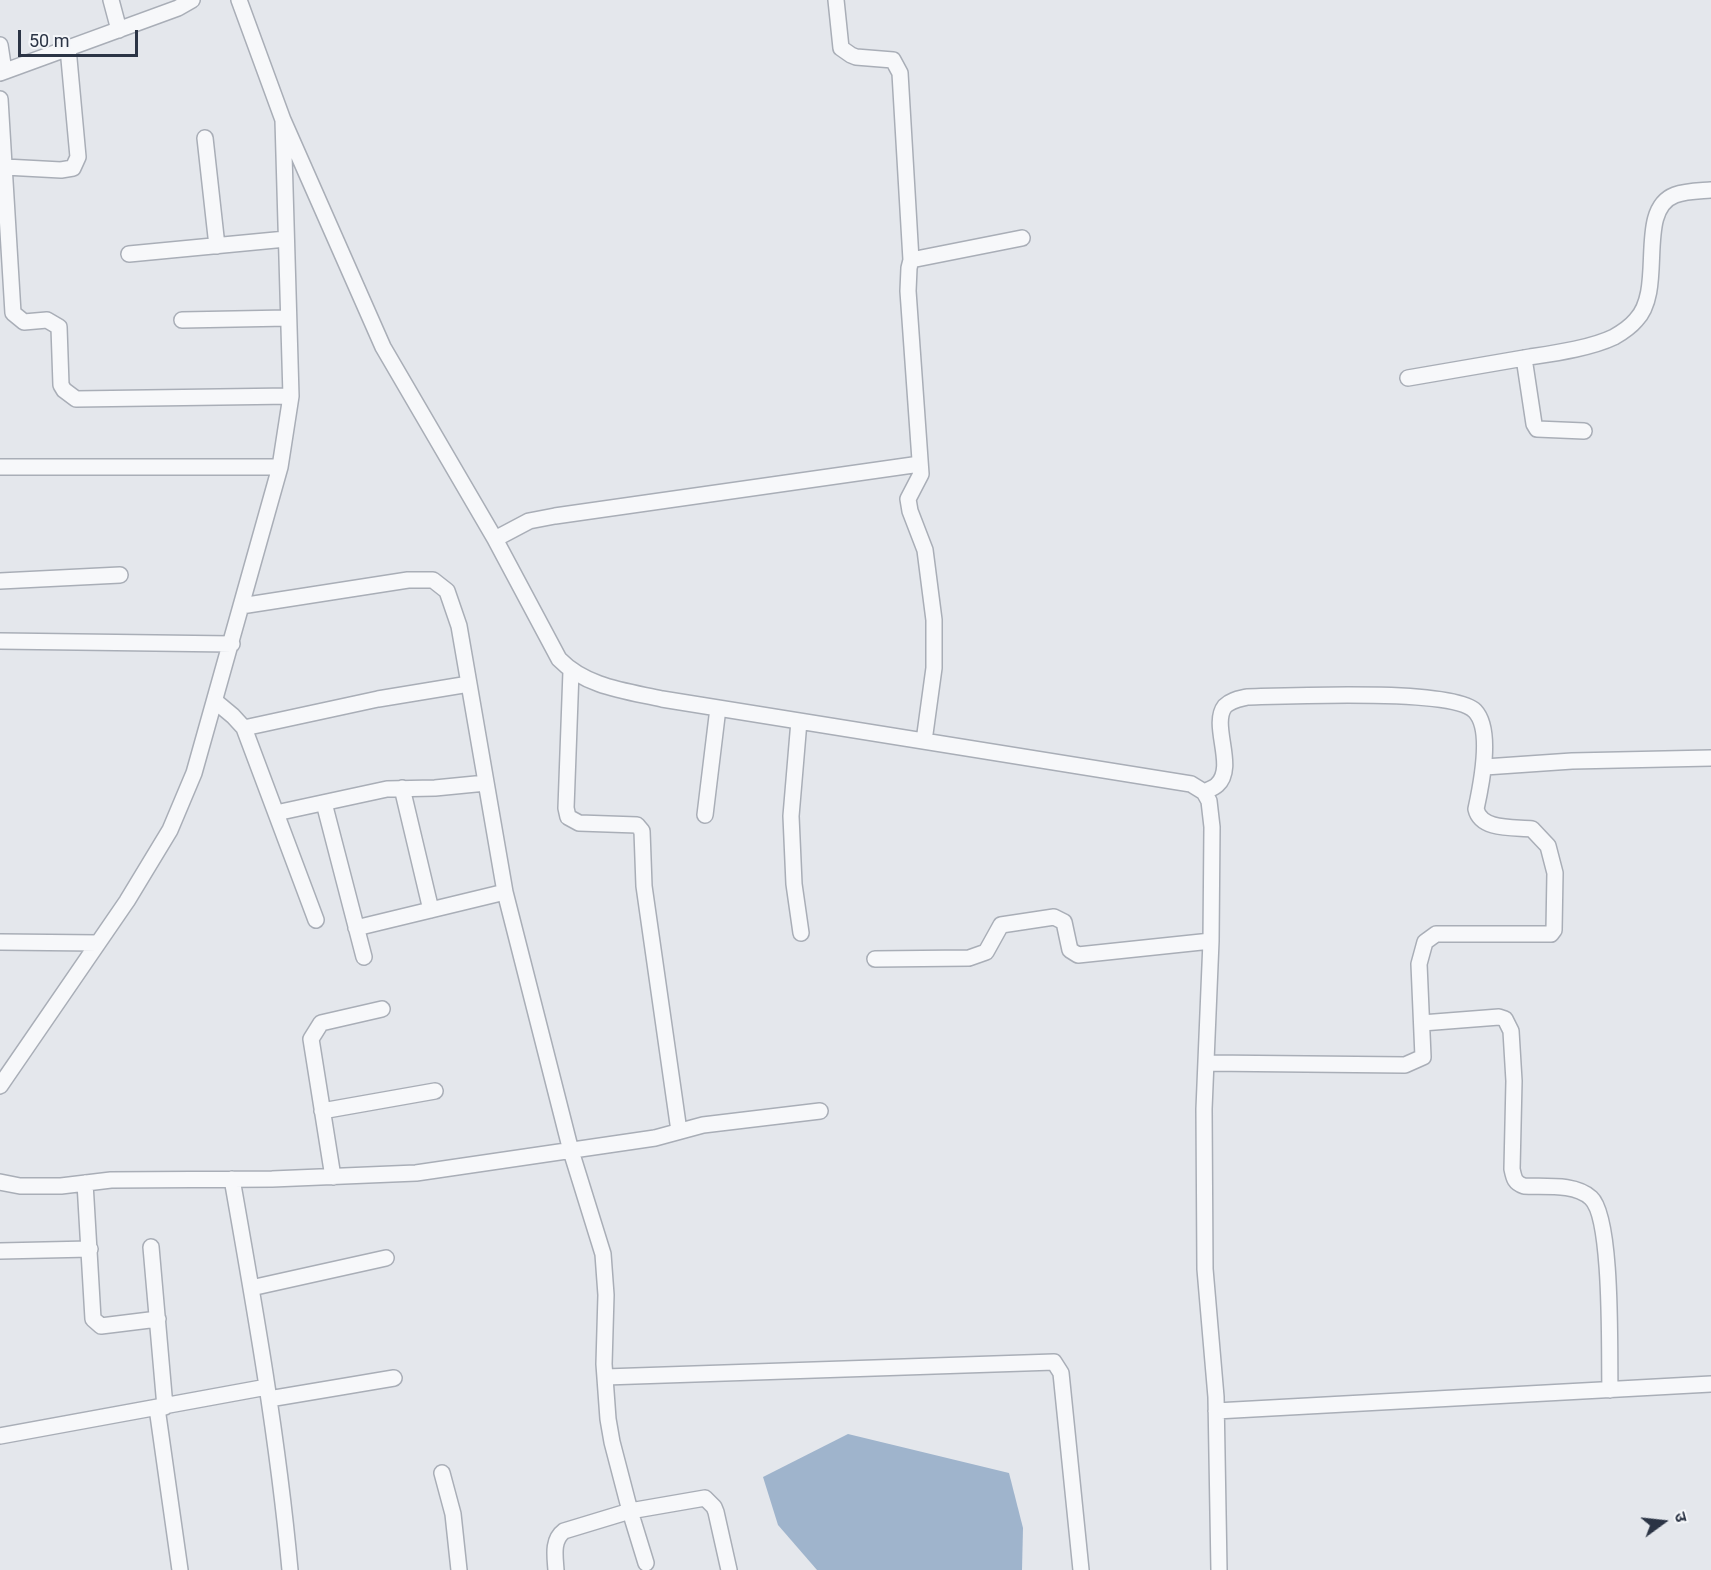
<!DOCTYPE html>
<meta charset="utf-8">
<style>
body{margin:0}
#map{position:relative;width:1711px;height:1570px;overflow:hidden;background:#e4e7ec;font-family:Roboto,"Noto Sans Devanagari",sans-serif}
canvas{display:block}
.north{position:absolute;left:1633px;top:1492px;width:60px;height:60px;-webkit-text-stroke:4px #f4f6f9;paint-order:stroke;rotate:75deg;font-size:16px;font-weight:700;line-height:24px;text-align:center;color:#2b3445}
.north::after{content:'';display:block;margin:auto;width:21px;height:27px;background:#2b3445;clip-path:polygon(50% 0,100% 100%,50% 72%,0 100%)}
.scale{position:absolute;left:18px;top:30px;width:120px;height:27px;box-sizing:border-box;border:3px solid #2b3445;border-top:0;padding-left:8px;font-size:18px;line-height:21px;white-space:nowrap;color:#2b3445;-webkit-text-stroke:4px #f4f6f9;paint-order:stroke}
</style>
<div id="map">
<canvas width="1711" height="1570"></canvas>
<div class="north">उ</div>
<div class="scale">50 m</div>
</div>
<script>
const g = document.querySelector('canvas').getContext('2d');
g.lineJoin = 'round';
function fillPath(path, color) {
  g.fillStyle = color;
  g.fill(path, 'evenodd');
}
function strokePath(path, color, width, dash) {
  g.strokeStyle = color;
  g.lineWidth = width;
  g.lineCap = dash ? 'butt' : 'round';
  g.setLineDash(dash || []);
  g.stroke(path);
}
const water = new Path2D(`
 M848 1434 1009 1473 1023 1528 1022 1570H817L778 1525 763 1477Z`);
const street = new Path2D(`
 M111 0 119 30
 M836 0 841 48 851 55 856 57 893 60 900 73 911 260
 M0 45 4 71
 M0 73 178 8 192 0
 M0 99 13 313 24 322 47 320 59 327 61 385 64 390 76 399 291 396
 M283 120 383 347 495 539 559 659C586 687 626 691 662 699L1191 784 1204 792 1209 801 1212 827 1211 941 1204 1109 1205 1269 1216 1397 1219 1570
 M205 138 217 246
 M5 167 61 170 73 168 78 157 68 48
 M129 254 286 239
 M182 320 288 318
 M1524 358 1534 424 1537 429 1584 431
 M1408 378C1449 371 1490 364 1530 357 1556 353 1591 348 1614 337 1621 333 1631 326 1636 320 1666 289 1635 210 1675 195 1686 191 1700 191 1711 190
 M0 467H280
 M495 539 529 521 555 516 920 464
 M0 581 120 575
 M241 606 408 580H433L447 591 459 626 505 892 571 1151 603 1254 606 1295 604 1364 608 1419 612 1442 630 1511 646 1563
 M0 641 232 644
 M571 671 566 808 568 817 579 823 637 825 642 831 644 886 679 1131
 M215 701 233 716 244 728 316 920
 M799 721 791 816 794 884 801 933
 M244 728 378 699 469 684
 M924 741 934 668V620L925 550 910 511 908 499 921 474 908 291 909 268 911 260 1022 238
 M1485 767 1572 761 1711 758
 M402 788 431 910
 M1204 792C1208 790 1214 788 1217 785 1237 767 1210 725 1225 706 1231 700 1239 699 1247 697 1285 696 1453 688 1475 711 1493 730 1481 786 1476 809 1481 831 1515 827 1532 829L1548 846 1555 873 1554 930 1551 934H1436L1425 942 1419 964 1423 1057 1405 1065 1207 1063
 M324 803 364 957
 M276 813 387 789 435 788 486 783
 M705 815 718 708
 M356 928 505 892
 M0 942 98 943
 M875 959 969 958 986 952 1001 925 1054 917 1064 922 1070 950 1078 955 1211 941
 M1422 1023 1499 1017 1505 1019 1511 1031 1514 1081 1512 1169C1514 1179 1515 1183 1524 1186 1544 1187 1575 1183 1591 1198 1613 1218 1609 1355 1610 1390
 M0 1086 127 901 170 830 194 773 280 467 291 396 283 120 239 0
 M322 1111 435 1091
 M333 1177 311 1039 321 1023 382 1009
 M232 1179C255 1309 278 1439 290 1570
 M0 1182 20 1186H61L111 1180 272 1179 416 1173 655 1138 703 1125 820 1111
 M85 1183 93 1319 101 1326 158 1319
 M151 1247 165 1407
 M0 1251 90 1249
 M251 1288 386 1258
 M605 1377 1054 1362 1061 1373 1081 1570
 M269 1399 394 1378
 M157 1408 180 1570
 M1216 1411 1711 1384
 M0 1436 267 1387
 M442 1473 453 1514 459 1570
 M556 1570C555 1556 552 1540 564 1531L630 1511 705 1498 714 1507 716 1512 729 1570`);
fillPath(water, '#9fb4cc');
strokePath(street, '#a9aeb7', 18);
strokePath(street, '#f7f8fa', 15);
</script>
